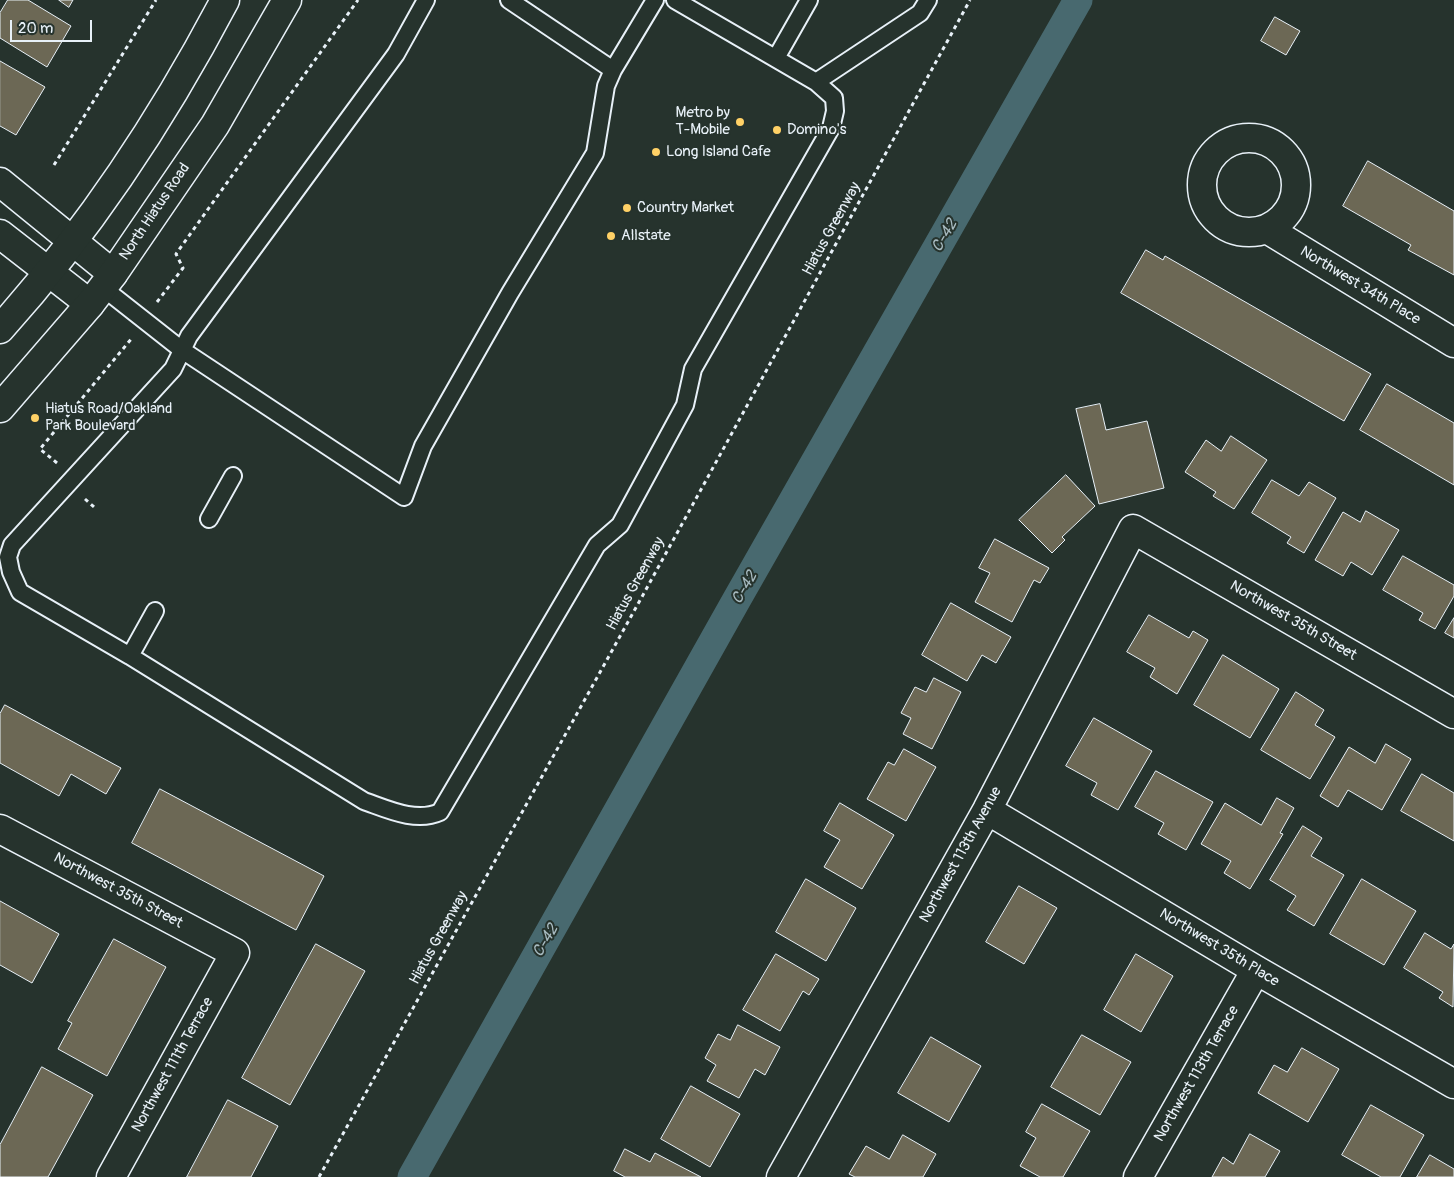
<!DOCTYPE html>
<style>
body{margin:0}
#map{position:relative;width:1454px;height:1177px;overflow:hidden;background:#26332d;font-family:Pangolin,sans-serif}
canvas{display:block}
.scale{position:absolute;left:10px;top:20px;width:82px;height:22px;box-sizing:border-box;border:2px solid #e8f1f8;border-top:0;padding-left:6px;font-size:15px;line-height:18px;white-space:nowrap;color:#e8f1f8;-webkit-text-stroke:4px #26332d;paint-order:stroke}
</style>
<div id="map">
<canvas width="1454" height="1177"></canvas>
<div class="scale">20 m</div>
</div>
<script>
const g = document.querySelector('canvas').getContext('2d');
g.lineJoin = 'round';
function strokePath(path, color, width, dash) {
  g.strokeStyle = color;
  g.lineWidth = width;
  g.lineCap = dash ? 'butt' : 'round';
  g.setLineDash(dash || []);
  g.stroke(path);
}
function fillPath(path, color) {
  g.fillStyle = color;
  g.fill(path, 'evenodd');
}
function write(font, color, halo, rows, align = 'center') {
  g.font = font + ' Pangolin,sans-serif';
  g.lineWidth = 4;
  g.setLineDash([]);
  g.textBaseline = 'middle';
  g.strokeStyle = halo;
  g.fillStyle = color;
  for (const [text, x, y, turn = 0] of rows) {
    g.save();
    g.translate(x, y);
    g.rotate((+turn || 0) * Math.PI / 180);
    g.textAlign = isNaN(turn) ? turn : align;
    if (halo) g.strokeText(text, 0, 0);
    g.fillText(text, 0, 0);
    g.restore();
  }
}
const canal = new Path2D(`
 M412 1177 737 599 1078 0`);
const building = new Path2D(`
 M8 0H28L71 26 47 67 0 38V13Z
 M59 0H73L69 7Z
 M1275 17 1300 31 1286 55 1261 41Z
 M0 61 45 87 16 135 0 126Z
 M1368 161 1454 211V275L1408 250 1411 245 1343 206Z
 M1146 250 1163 260 1165 256 1371 374 1344 421 1121 293Z
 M1387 384 1454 423V485L1360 430Z
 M1100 404 1106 430 1147 421 1164 488 1099 504 1076 409Z
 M1231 436 1267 460 1234 509 1213 496 1216 492 1185 472 1206 440 1221 451Z
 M1066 475 1095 506 1062 537 1065 540 1052 553 1019 520Z
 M1272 480 1299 496 1309 482 1336 498 1304 553 1287 543 1291 537 1252 513Z
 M1366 511 1399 530 1372 575 1351 562 1343 576 1315 560 1343 512 1360 522Z
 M995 539 1049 568 1040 583 1034 580 1012 622 975 602 990 573 979 568Z
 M1403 556 1454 585V596L1435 629 1419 620 1423 613 1383 590Z
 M951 603 1011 637 996 663 982 655 967 681 922 655Z
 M1149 615 1189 638 1193 631 1208 640 1177 694 1150 677 1155 668 1127 652Z
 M1454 618V638L1445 633Z
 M1223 655 1279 689 1250 738 1194 705Z
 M934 678 961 692 932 749 903 734 911 718 901 713 915 687 926 692Z
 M1296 692 1324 710 1315 725 1335 737 1310 779 1261 750Z
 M5 705 121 768 106 794 71 774 59 796 0 763V714Z
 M1094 718 1152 751 1118 810 1091 795 1097 783 1066 766Z
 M1386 744 1411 759 1382 810 1348 790 1338 807 1320 796 1349 747 1375 763Z
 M904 749 936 767 906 821 867 799 888 762 894 765Z
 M1156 771 1213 802 1186 850 1158 834 1164 823 1135 807Z
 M1422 774 1454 793V841L1401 811Z
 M160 789 324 876 296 930 132 843Z
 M1277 798 1294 808 1280 833 1283 834 1250 889 1224 873 1231 861 1201 844 1225 803 1261 825Z
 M840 803 894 835 862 889 824 867 840 840 824 831Z
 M1303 826 1322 838 1311 856 1344 875 1314 926 1287 910 1296 896 1270 880Z
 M806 879 856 908 826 961 776 932Z
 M1362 879 1416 911 1384 965 1330 934Z
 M1019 886 1057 908 1024 964 986 942Z
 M0 901 59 934 32 983 0 965Z
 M1425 933 1451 949 1454 944 1453 1007 1439 998 1443 992 1404 968Z
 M114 939 166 967 107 1076 58 1049 72 1023 68 1021Z
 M316 944 365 971 290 1105 242 1078Z
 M776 954 819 979 809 995 803 991 780 1031 743 1010Z
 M1136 954 1173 976 1141 1032 1104 1010Z
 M738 1025 780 1047 765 1075 755 1069 739 1098 707 1081 716 1065 705 1058 718 1034 730 1040Z
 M1082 1035 1131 1062 1100 1115 1051 1087Z
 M931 1037 981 1066 949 1122 898 1093Z
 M1302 1048 1339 1069 1308 1122 1258 1093 1274 1065 1287 1072Z
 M42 1067 93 1095 48 1177H0V1145Z
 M691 1086 740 1114 710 1167 661 1139Z
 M228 1100 278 1126 251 1177H187Z
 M1042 1104 1090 1131 1063 1177H1040L1020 1166 1036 1138 1026 1132Z
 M1371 1105 1424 1135 1400 1177H1381L1342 1155Z
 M1250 1134 1280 1151 1265 1177H1212L1223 1157 1233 1164Z
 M903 1135 936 1154 923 1177H855L849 1174 866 1146 889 1159Z
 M625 1149 650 1162 655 1153 701 1177H625L614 1171Z
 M1430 1155 1454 1169V1177H1417Z`);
const path = new Path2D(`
 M54 165 156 0
 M157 302 183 268 176 254 358 0
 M57 463 40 449 132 338
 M85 499 94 507
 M319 1177 643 595 970 0`);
const lane = new Path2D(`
 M426 0 396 54 189 336 173 369 12 545 8 557 11 572 20 592 130 656 364 801C387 809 416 823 440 812L597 545 620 525 685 405 693 369 831 128 835 111 834 98 816 82 675 0
 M509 0 613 70
 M776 58 809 0
 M816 82 920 13 928 0
 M102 287 182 350 404 497 423 446 510 293 595 153 606 86 613 70 655 0
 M209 519 233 476
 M130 656 155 611`);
const street = new Path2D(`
 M1202 185a47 47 0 1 1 94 0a47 47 0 1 1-94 0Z
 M0 182 113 274
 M1267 229 1454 343
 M0 234 90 304
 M987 810 1256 970 1454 1084
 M0 829 235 953 111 1177
 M781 1177 987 810 1133 529 1454 714
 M1138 1177 1256 970`);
const secondary = new Path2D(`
 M0 329C89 230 163 118 225 0
 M0 408 90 304 113 274 215 125 287 0`);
const markers = [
 [740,122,5,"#ffd166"],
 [777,130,5,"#ffd166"],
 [656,152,5,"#ffd166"],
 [627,208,5,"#ffd166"],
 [611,236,5,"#ffd166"],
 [35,418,5,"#ffd166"]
];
const poiNames = [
 ["Metro by",730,113,"right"],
 ["T-Mobile",730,130,"right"],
 ["Domino's",787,130],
 ["Long Island Cafe",666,152],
 ["Country Market",637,208],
 ["Allstate",621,236],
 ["Hiatus Road/Oakland",45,409],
 ["Park Boulevard",45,426]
];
const streetNames = [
 ["North Hiatus Road",155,212,-56],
 ["Hiatus Greenway",832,229,-61],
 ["Northwest 34th Place",1360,286,31],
 ["Hiatus Greenway",636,584,-61],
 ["Northwest 35th Street",1293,621,30],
 ["Northwest 113th Avenue",961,855,-61],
 ["Northwest 35th Street",118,891,28],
 ["Hiatus Greenway",439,938,-61],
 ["Northwest 35th Place",1219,948,31],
 ["Northwest 111th Terrace",173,1065,-61],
 ["Northwest 113th Terrace",1197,1074,-60]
];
const waterNames = [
 ["C-42",945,236,-60],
 ["C-42",745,588,-60],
 ["C-42",546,941,-60]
];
strokePath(canal, '#48696f', 29);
fillPath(building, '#6c6855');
strokePath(building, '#e8f1f8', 1);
strokePath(lane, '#e8f1f8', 20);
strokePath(street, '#e8f1f8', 31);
strokePath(secondary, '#e8f1f8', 31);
strokePath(path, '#e8f1f8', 3, [4, 4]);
strokePath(lane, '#26332d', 16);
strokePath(street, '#26332d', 28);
strokePath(secondary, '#26332d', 28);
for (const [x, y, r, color] of markers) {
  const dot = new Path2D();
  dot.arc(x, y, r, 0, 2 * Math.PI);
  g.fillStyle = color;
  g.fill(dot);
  strokePath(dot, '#26332d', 2);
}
write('15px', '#e8f1f8', '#26332d', poiNames, 'left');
write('15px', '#e8f1f8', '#26332d', streetNames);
write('italic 16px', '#a8bbc1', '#26332d', waterNames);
</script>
